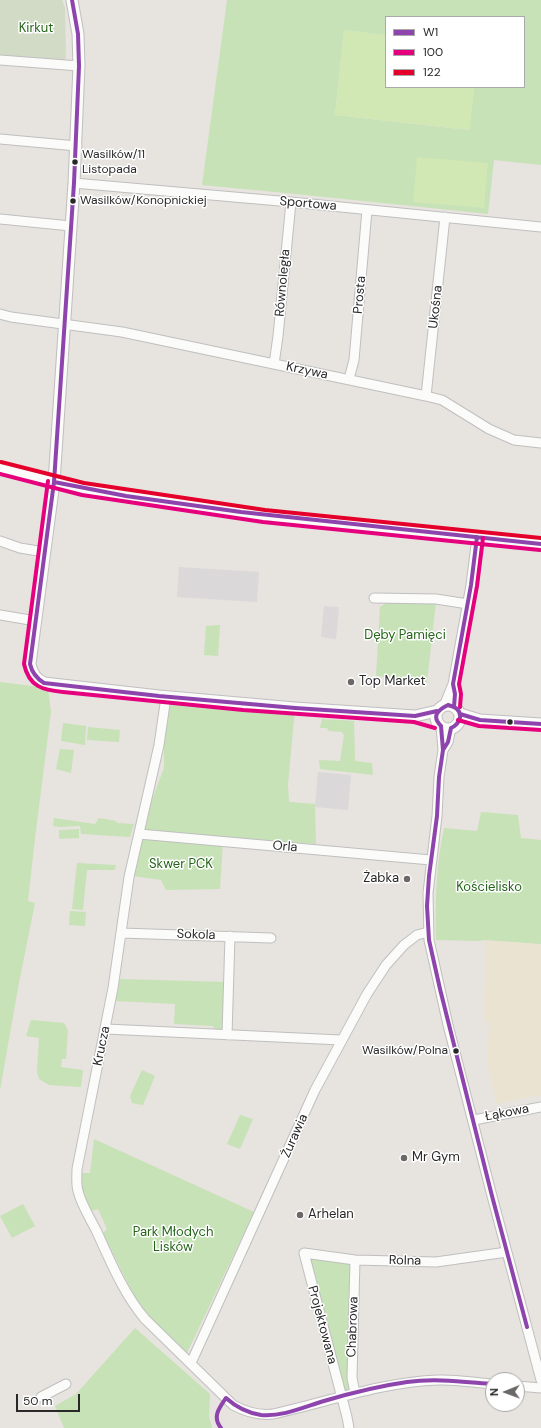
<!DOCTYPE html>
<meta charset="utf-8">
<style>
body{margin:0}
#map{position:relative;width:541px;height:1428px;overflow:hidden;background:#e7e3de;font-family:"DM Sans",sans-serif}
canvas{display:block}
.legend{position:absolute;left:385px;top:16px;width:140px;height:72px;box-sizing:border-box;background:#fff;border:1px solid #a9a9a9;margin:0;padding:5px 7px;list-style:none;font-size:12px;color:#282828}
.legend li{display:flex;align-items:center;gap:8px;height:20px}
.legend b{width:20px;border:1px solid #a9a9a9}
.north{position:absolute;left:485px;top:1372px;width:40px;height:40px;box-sizing:border-box;background:#fff;border:1px solid #a9a9a9;border-radius:50%;rotate:269deg;font-size:11px;font-weight:700;line-height:16px;text-align:center;color:#282828}
.north::after{content:'';display:block;margin:auto;width:14px;height:18px;background:#6b6968;clip-path:polygon(50% 0,100% 100%,50% 72%,0 100%)}
.scale{position:absolute;left:16px;top:1394px;width:64px;height:18px;box-sizing:border-box;border:2px solid #282828;border-top:0;padding-left:5px;font-size:12px;line-height:14px;white-space:nowrap;color:#282828;-webkit-text-stroke:3px #fff;paint-order:stroke}
</style>
<div id="map">
<canvas width="541" height="1428"></canvas>
<ul class="legend">
<li><b style="height:5px;background:#8e44ad"></b>W1</li>
<li><b style="height:5px;background:#e5007d"></b>100</li>
<li><b style="height:5px;background:#e4002b"></b>122</li>
</ul>
<div class="north">N</div>
<div class="scale">50 m</div>
</div>
<script>
const g = document.querySelector('canvas').getContext('2d');
g.lineJoin = 'round';
function fillPath(path, color) {
  g.fillStyle = color;
  g.fill(path, 'evenodd');
}
function strokePath(path, color, width, dash) {
  g.strokeStyle = color;
  g.lineWidth = width;
  g.lineCap = dash ? 'butt' : 'round';
  g.setLineDash(dash || []);
  g.stroke(path);
}
function write(font, color, halo, rows, align = 'center') {
  g.font = font + ' "DM Sans",sans-serif';
  g.lineWidth = 3;
  g.setLineDash([]);
  g.textBaseline = 'middle';
  g.strokeStyle = halo;
  g.fillStyle = color;
  for (const [text, x, y, turn = 0] of rows) {
    g.save();
    g.translate(x, y);
    g.rotate((+turn || 0) * Math.PI / 180);
    g.textAlign = isNaN(turn) ? turn : align;
    if (halo) g.strokeText(text, 0, 0);
    g.fillText(text, 0, 0);
    g.restore();
  }
}
const industrial = new Path2D(`
 M179 567 259 572 257 602 177 597Z
 M324 606 339 607 336 639 321 637Z
 M318 772 351 775 348 810 315 807Z`);
const education = new Path2D(`
 M485 940 541 944V1095L496 1104 487 1063 489 1022 484 1021Z`);
const green = new Path2D(`
 M227 0H541V165L494 160 488 214 306 195 202 185ZM386 17H524V87H474L469 130 335 115 344 30 386 35Z
 M436 602 427 682 376 676 380 607 386 603Z
 M220 625 218 656 204 655 206 626Z
 M0 682 48 688 51 712 35 838 28 901 35 903 18 988 0 1090Z
 M171 697 295 708 288 785 289 802 315 804 316 844 149 831 139 834 164 768V710Z
 M322 719 354 721C354 735 355 747 355 761L372 763 373 775 320 769 319 760 340 761 344 735 342 732 329 731 327 728H320Z
 M63 723 86 726 85 745 61 741Z
 M88 727 120 730 119 742 87 740Z
 M60 749 74 750 71 773 56 769Z
 M481 812 518 815 521 838 541 840V944L485 940 479 941 436 940C435 902 436 865 444 828L477 831Z
 M54 818 95 824 99 818 116 821 117 823 134 824 130 837 81 834 80 826 59 827 53 826Z
 M79 829V838L59 839V830Z
 M143 839 223 841 220 889 166 890 161 880 133 876Z
 M77 863 116 865 115 870H87L83 910 72 909Z
 M70 911 86 912 85 926 69 925Z
 M120 979 226 982 224 1025 221 1030 216 1031 213 1026 174 1024 175 1004 115 1001Z
 M31 1020 64 1023 68 1030 66 1059H62L61 1067 83 1070 81 1087 49 1085 39 1079 37 1072 39 1038 26 1036Z
 M142 1070 155 1076 143 1105 132 1103 130 1096Z
 M240 1115 253 1119 240 1149 227 1144Z
 M94 1139 254 1212 187 1353 142 1312 103 1233 107 1229 98 1209 92 1211 81 1188 82 1173H90Z
 M23 1204 35 1226 12 1238 0 1216Z
 M307 1256 354 1261 349 1391 344 1389Z
 M135 1328 210 1394 209 1416 212 1428H64L55 1406 76 1394Z`);
const cemetery = new Path2D(`
 M0 0H62L65 8 66 58 63 61 0 56Z`);
const pitch = new Path2D(`
 M344 30 386 35V87H474L470 130 335 115Z
 M417 157 488 163 484 208 413 202Z`);
const minor = new Path2D(`
 M0 60 79 66
 M0 139 77 146
 M74 183 291 202 541 227
 M0 219 71 226
 M0 314 11 317 122 332 426 396 442 400 489 429 514 440 541 443
 M274 364 278 336 291 202
 M349 379 354 360 367 210
 M426 396 445 217
 M0 541 20 548 44 552
 M374 598 436 599 468 604
 M0 615 36 621
 M453 684 455 694 454 707
 M166 697 159 745 129 877 113 988 77 1169C77 1176 76 1184 78 1191 81 1204 90 1218 96 1230 110 1260 123 1293 145 1319L233 1405C246 1412 258 1416 273 1414 327 1402 382 1382 438 1380 456 1379 475 1383 493 1384
 M444 706 453 684 471 585 477 537
 M441 726 443 750 439 777 437 816 428 893 429 940 448 1025 492 1196 541 1380
 M443 750 448 742 451 728
 M139 834 431 860
 M121 933 271 938
 M106 1029 341 1040
 M227 1035 230 936
 M474 1120 541 1107
 M191 1363 315 1090 367 994 386 965 404 945 417 935 428 932
 M517 1386 541 1388
 M355 1393 352 1378 355 1260
 M41 1397 66 1384
 M349 1428 347 1417 304 1253 355 1260 436 1262 507 1252`);
const tertiary = new Path2D(`
 M72 0 78 34 79 66 74 183 54 482 30 664C32 674 36 679 44 683L159 696 295 708 415 716 437 711
 M436 717a12 12 0 1 1 24 0a12 12 0 1 1-24 0Z
 M460 714 480 720 541 724`);
const secondary = new Path2D(`
 M0 468 83 489 166 502 264 516 541 544`);
const bus1 = new Path2D(`
 M72 0 78 34 79 66 74 183 54 482 30 664C32 673 36 678 44 683L159 696 295 708 415 716 437 711
 M54 482 126 496 241 512 541 544
 M448 705C451 706 455 707 457 709 464 716 458 725 451 728L448 742 443 750 441 726C431 716 438 710 448 705Z
 M454 707 455 694 453 684 471 585 477 537
 M460 714 480 720 541 724
 M437 816 439 777 443 750
 M429 876 437 816
 M429 876 437 816
 M427 906 429 940
 M427 906 429 940
 M427 906 429 876
 M427 906 429 876
 M429 940 440 989
 M429 940 440 989
 M440 989 492 1196
 M440 989 492 1196
 M492 1196 527 1327
 M492 1196 527 1327
 M221 1428C212 1417 219 1408 226 1398 236 1407 248 1413 261 1415 282 1417 304 1407 324 1401 351 1393 379 1386 407 1382 436 1378 465 1382 493 1384`);
const bus2 = new Path2D(`
 M0 474 82 495 263 522 540 550
 M48 481 24 664C29 687 43 690 63 692L243 710 414 722 435 728
 M460 707 461 694 459 684 477 586 483 538
 M458 720 479 726 541 730`);
const bus3 = new Path2D(`
 M1 462 84 483 265 510 541 538`);
const markers = [
 [75,162,3.5,"#282828"],
 [73,201,3.5,"#282828"],
 [351,682,4,"#6b6968"],
 [510,722,3.5,"#282828"],
 [407,879,4,"#6b6968"],
 [456,1051,3.5,"#282828"],
 [404,1158,4,"#6b6968"],
 [300,1215,4,"#6b6968"]
];
const busNames = [
 ["Wasilków/11",82,155],
 ["Listopada",82,170],
 ["Wasilków/Konopnickiej",80,201],
 ["Wasilków/Polna",448,1051,"right"]
];
const parkNames = [
 ["Kirkut",36,29],
 ["Dęby Pamięci",405,636],
 ["Skwer PCK",181,865],
 ["Kościelisko",489,888],
 ["Park Młodych",173,1233],
 ["Lisków",173,1248]
];
const streetNames = [
 ["Sportowa",308,204,5],
 ["Równoległa",283,283,-85],
 ["Prosta",360,295,-85],
 ["Ukośna",436,307,-84],
 ["Krzywa",307,371,12],
 ["Orla",285,847,5],
 ["Sokola",196,935,2],
 ["Krucza",102,1046,-78],
 ["Łąkowa",507,1113,-11],
 ["Żurawia",295,1136,-66],
 ["Rolna",405,1261,1],
 ["Projektowana",322,1325,75],
 ["Chabrowa",353,1327,-88]
];
const poiNames = [
 ["Top Market",359,682],
 ["Żabka",399,879,"right"],
 ["Mr Gym",412,1158],
 ["Arhelan",308,1215]
];
fillPath(industrial, '#dbd8da');
fillPath(education, '#eae3d2');
fillPath(green, '#c6e2b6');
fillPath(cemetery, '#d2dbc5');
fillPath(pitch, '#d1e7b4');
strokePath(minor, '#c0bfc0', 11);
strokePath(tertiary, '#c0bfc0', 13);
strokePath(secondary, '#c0bfc0', 14);
strokePath(minor, '#fbfbfa', 9);
strokePath(tertiary, '#fbfbfa', 11);
strokePath(secondary, '#fbfbfa', 12);
strokePath(bus1, '#8e44ad', 4);
strokePath(bus2, '#e5007d', 4);
strokePath(bus3, '#e4002b', 4);
for (const [x, y, r, color] of markers) {
  const dot = new Path2D();
  dot.arc(x, y, r, 0, 2 * Math.PI);
  g.fillStyle = color;
  g.fill(dot);
  strokePath(dot, '#fff', 1.5);
}
write('12px', '#282828', '#fff', busNames, 'left');
write('13px', '#256519', '#fff', parkNames);
write('13px', '#282828', '#fff', streetNames);
write('13px', '#282828', '#fff', poiNames, 'left');
</script>
